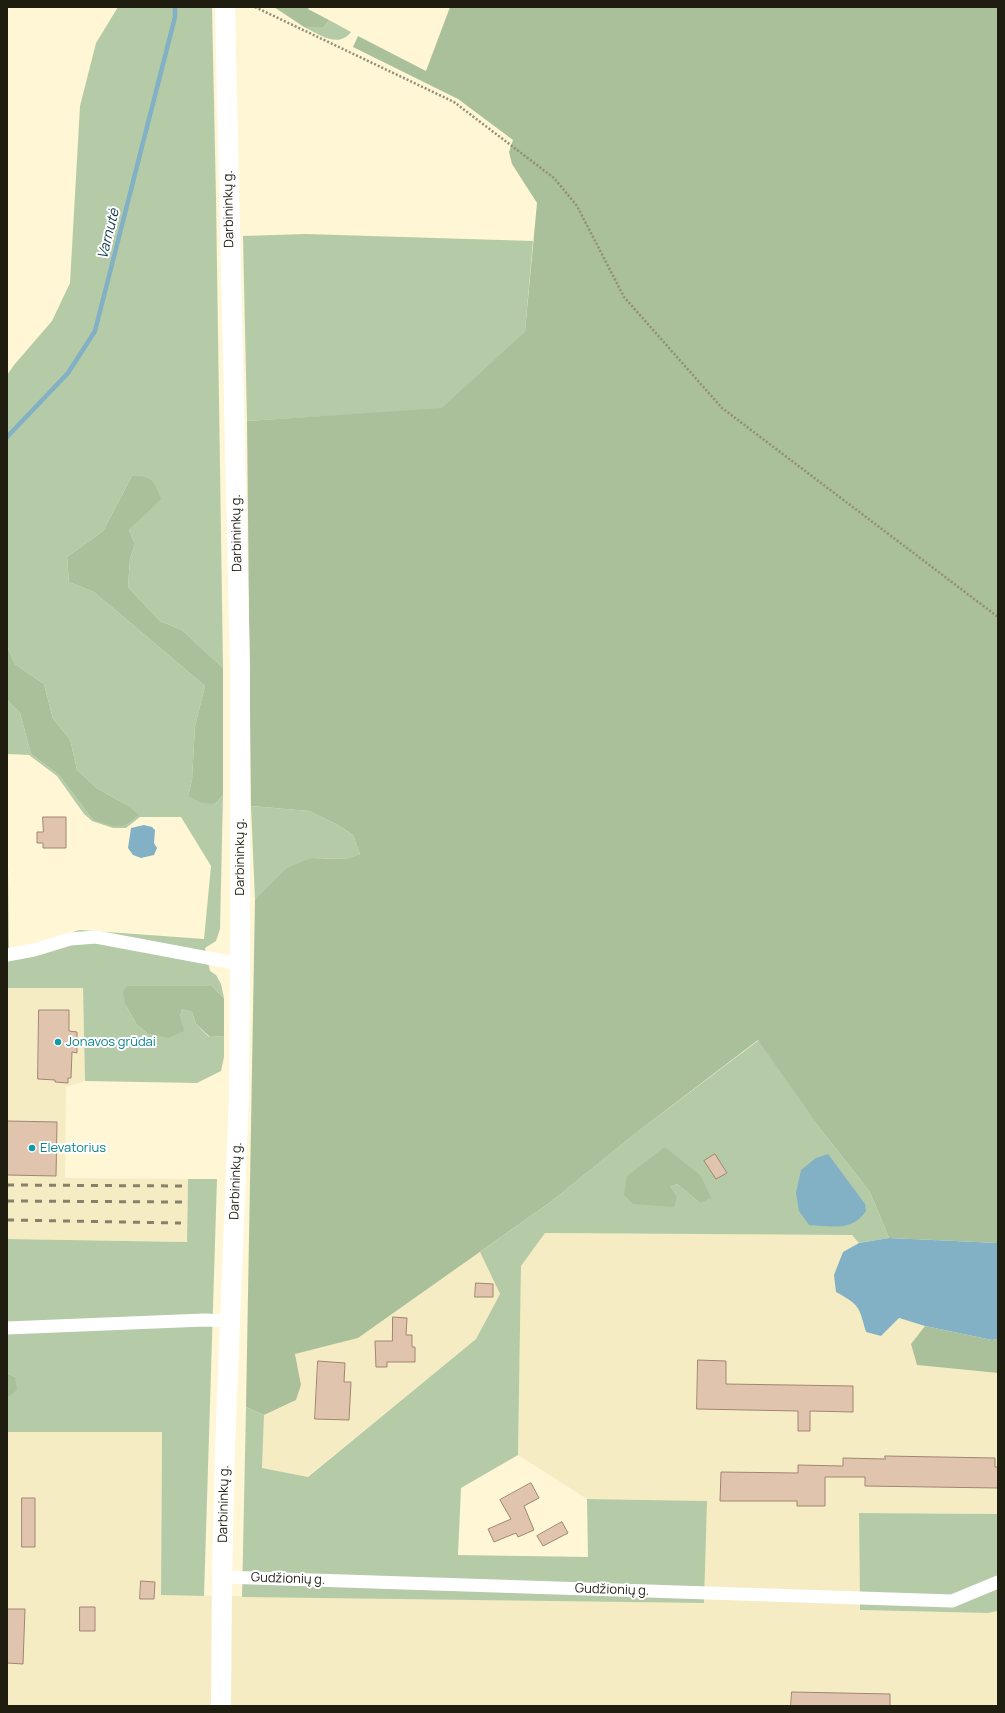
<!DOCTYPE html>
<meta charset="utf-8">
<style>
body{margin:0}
#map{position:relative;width:1005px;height:1713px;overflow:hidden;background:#fef6d5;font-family:Manrope,sans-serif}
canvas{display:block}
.frame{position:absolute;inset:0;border:8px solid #1f1c10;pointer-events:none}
</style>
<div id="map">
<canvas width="1005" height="1713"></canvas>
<div class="frame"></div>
</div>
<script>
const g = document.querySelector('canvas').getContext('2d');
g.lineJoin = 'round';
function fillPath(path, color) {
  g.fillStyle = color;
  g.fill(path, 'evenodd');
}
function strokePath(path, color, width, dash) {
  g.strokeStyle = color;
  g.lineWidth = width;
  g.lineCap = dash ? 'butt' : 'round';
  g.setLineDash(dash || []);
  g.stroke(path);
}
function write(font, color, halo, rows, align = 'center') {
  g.font = font + ' Manrope,sans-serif';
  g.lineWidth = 4;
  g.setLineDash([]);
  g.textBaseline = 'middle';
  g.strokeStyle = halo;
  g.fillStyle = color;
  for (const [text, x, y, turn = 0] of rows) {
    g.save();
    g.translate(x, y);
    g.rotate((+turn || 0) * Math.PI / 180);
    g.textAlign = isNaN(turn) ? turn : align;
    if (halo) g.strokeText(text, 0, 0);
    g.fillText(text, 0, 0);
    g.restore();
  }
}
const built = new Path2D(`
 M7 988H83L85 1081 66 1087 65 1178 188 1179 187 1242 7 1239Z
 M545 1233 853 1235 859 1243 843 1252 836 1291 852 1300 859 1308 866 1332 881 1336 899 1318 925 1326 911 1344 917 1365 998 1373V1514L859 1513 860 1610 988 1613 998 1611V1706H7V1432H162L161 1595 704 1603 706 1501 587 1499 518 1455 521 1266Z
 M480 1252 500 1294 476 1339 307 1477 262 1468 264 1415 296 1400 301 1385 295 1354 358 1338Z`);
const green = new Path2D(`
 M118 7H212L216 198 223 668 182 630 160 621 128 587 130 559 135 544 129 530 142 516 132 476 103 531 67 557 69 582 94 592 205 686 195 726 192 780 188 796 215 804 223 795 220 929 216 941 205 948 210 971 216 975 221 984 224 998 212 986 125 1004 137 1025 147 1033 180 1016 182 1009 192 1012 196 1024 209 1037 224 1036V1057L221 1071 197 1083 85 1081 83 988H7V780L9 951 80 930 204 939 211 866 181 817H140L126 828H113L92 821 84 814 57 776 29 755 7 754V700L20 713 31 754 59 775 93 820 127 805 98 789 77 770 70 739 53 719 44 684 15 664 7 646V375L14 365 52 321 70 283 80 106 96 43Z
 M329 20 351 32C338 49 319 34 304 27H324Z
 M306 234 533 241 525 331 442 409 247 421 243 236Z
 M251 806 309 811 338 825 353 835 360 854 348 859 311 858 255 900Z
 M759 1040 818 1126 870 1192 889 1238 859 1243 852 1235 545 1233 521 1266 518 1455 461 1488 458 1555 588 1557 587 1499 707 1501 704 1603 242 1597 246 1407 264 1415 262 1468 308 1477 476 1339 500 1294 480 1252 552 1201 636 1133ZM665 1148 700 1203 677 1184 670 1187Z
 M188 1179H217L204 1596 161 1595 162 1432H7V1396H9L15 1377 7 1373V1239L187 1242Z
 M859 1513 998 1514V1611L988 1613 860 1610Z`);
const forest = new Path2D(`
 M274 7H309L308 9 329 20 324 27H304Z
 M450 7H998V1243L889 1238 870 1192 818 1126 758 1040 636 1133 552 1201 358 1338 295 1354 301 1385 296 1400 264 1415 246 1407 255 900 287 868 311 858 347 859 360 854 353 835 338 825 309 811 251 806 247 421 442 408 525 331 537 203 512 164 509 152 513 140 458 99 353 47 358 36 426 71Z
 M132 476C153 476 154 481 161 499L129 530 135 544 130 559 128 587 160 621 182 630 223 668V795L215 804 202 803 188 796 192 780 195 726 205 686 94 592 69 582 67 557 103 531Z
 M7 646 15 664 44 684 53 719 70 739 77 770 98 789 127 805 139 815 124 826H113L93 820 59 775 31 754 20 713 7 700Z
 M127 986H212L224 998V1036L210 1037 196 1024 192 1012 182 1009 180 1016 184 1031 168 1038 147 1033 137 1025 125 1004 123 992Z
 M665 1147 701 1176 711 1198 700 1203 677 1184 670 1187 677 1197 674 1207 633 1204 624 1195 627 1176Z
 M925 1326 992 1340 998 1339V1373L917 1365 911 1344Z
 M7 1373 15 1377 17 1390 9 1396H7Z`);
const water = new Path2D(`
 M144 825 152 827 155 830 154 843 157 848 154 855 141 858 133 855 128 848 131 828Z
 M828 1154 865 1204 866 1211C852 1232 831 1226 809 1225L799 1211 796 1193 801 1170 816 1158Z
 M889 1238 998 1243V1339L992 1340 925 1326 899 1318 881 1336 866 1332C859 1307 860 1305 836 1292L834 1275 843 1252 859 1243Z`);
const stream = new Path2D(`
 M7 437 68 373 95 331 175 17V7`);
const building = new Path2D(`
 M43 817H66V848H43V843H37V832H43Z
 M39 1010H69V1031L77 1032V1053L72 1052 71 1078H68V1083L55 1082V1080L38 1079Z
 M7 1121 57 1122 56 1176 7 1175Z
 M715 1154 727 1173 716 1179 704 1161Z
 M476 1283 493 1284V1297H475Z
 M393 1317 407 1318 406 1335H412V1347H415V1362H387V1367H376L375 1341H392Z
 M698 1360 726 1361V1384L853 1386V1412L810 1411V1431H798V1411L697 1409Z
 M318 1361 345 1363 344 1382H351L349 1420 315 1419Z
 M885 1456 995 1458V1467H998V1488L865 1486V1477H825V1506H797V1501H720L721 1472 798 1473V1465L843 1466V1458L885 1459Z
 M531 1483 539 1498 524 1506 534 1530 518 1537 516 1533 494 1542 488 1529 511 1519 500 1500Z
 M22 1498H35V1547H22Z
 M562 1522 568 1533 543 1546 537 1536Z
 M141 1581 155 1582 154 1599H140Z
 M80 1607H95V1631H80Z
 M7 1609H25L23 1664 7 1663Z
 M792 1692 890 1694V1706H791Z`);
const path = new Path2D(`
 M255 7 454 102 554 178 577 206 624 297 722 408 998 617`);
const street = new Path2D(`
 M7 955 34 950 70 939 96 937 240 964
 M7 1328 204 1320 229 1321
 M222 1577 952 1601 998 1582`);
const primary = new Path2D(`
 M221 1706 222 1577 225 1449 239 1096 240 964V668L225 7`);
const rail = new Path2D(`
 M7 1185 184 1186
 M7 1201 183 1202
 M7 1220 181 1223`);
const markers = [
 [58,1042,4,"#0f9aa8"],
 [32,1148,4,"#0f9aa8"]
];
const streetNames = [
 ["Darbininkų g.",229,209,-91],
 ["Darbininkų g.",237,533,-91],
 ["Darbininkų g.",240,857,-90],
 ["Darbininkų g.",236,1181,-88],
 ["Darbininkų g.",224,1504,-89],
 ["Gudžionių g.",288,1579,2],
 ["Gudžionių g.",612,1590,2]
];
const cultureNames = [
 ["Jonavos grūdai",66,1042],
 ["Elevatorius",40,1148]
];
const waterNames = [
 ["Varnutė",109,234,-76]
];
fillPath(built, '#f6ecc3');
fillPath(green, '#b5cba7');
fillPath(forest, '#aac09b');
fillPath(water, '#82b0c4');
strokePath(stream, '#82b0c4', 4.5);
fillPath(building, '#e0c4ae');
strokePath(building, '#a18672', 1);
strokePath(path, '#938d76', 2.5, [2, 2]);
strokePath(street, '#fff', 13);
strokePath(primary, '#fff', 20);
strokePath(rail, '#86816b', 3, [7, 7]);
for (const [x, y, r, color] of markers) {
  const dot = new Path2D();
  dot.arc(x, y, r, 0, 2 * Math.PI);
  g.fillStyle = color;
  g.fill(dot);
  strokePath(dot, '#fff', 1.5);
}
write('13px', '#1f1c10', '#fff', streetNames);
write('13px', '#0d838f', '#fff', cultureNames, 'left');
write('italic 14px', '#103a49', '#fff', waterNames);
</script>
